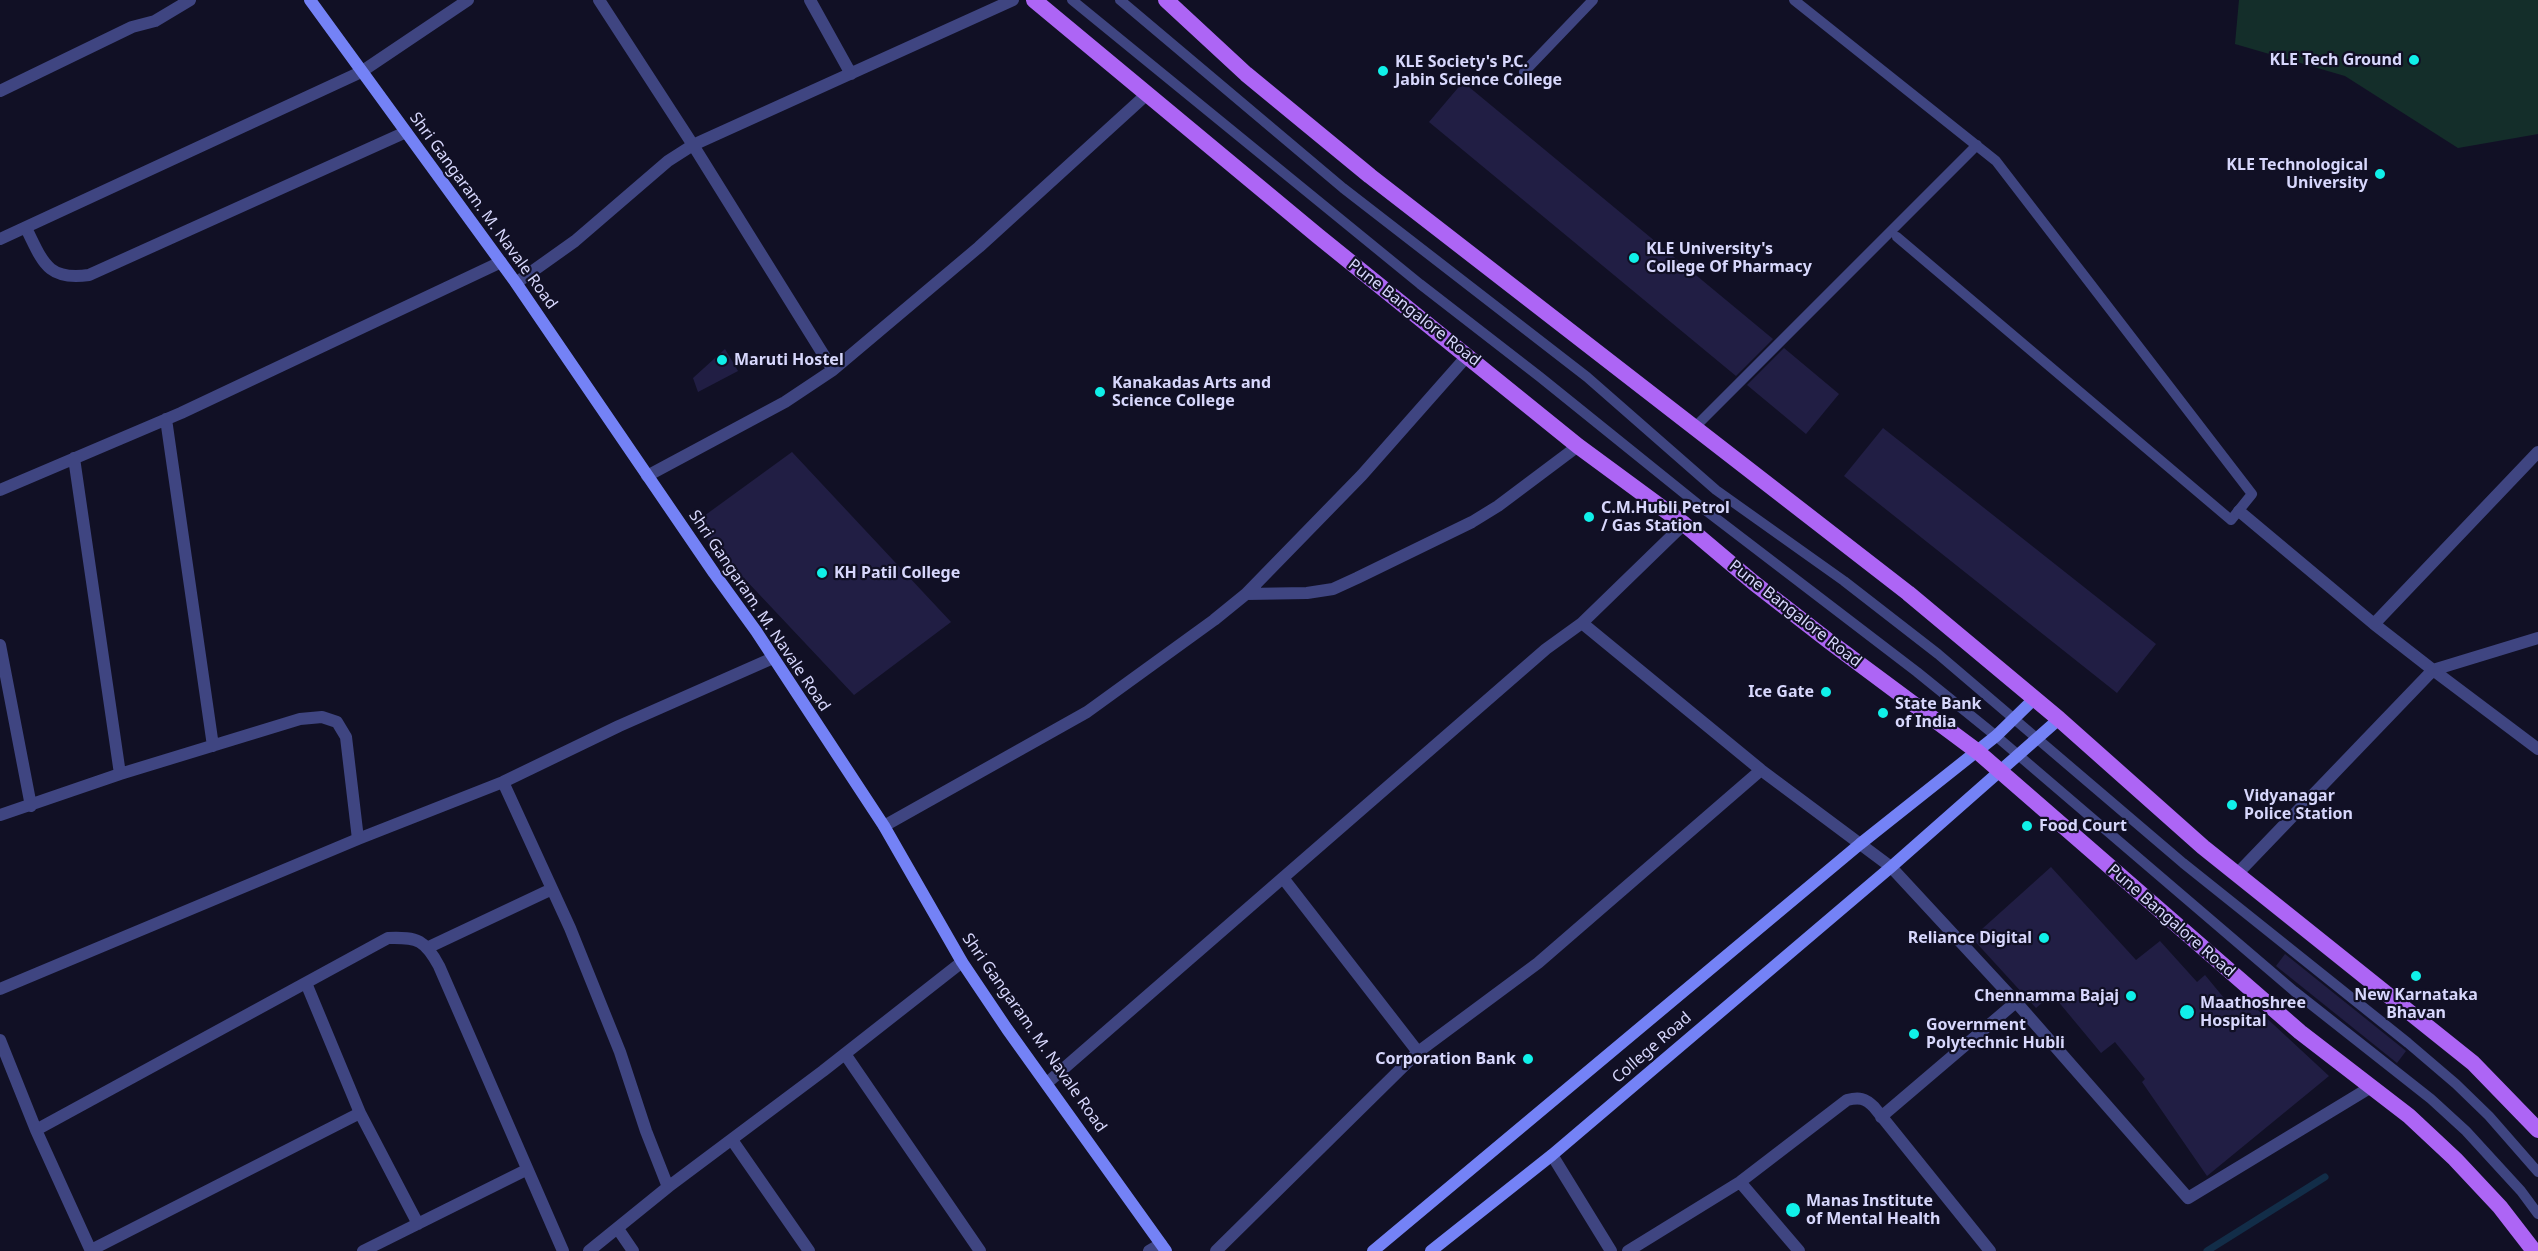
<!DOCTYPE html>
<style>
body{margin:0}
canvas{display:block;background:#111025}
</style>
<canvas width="2538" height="1251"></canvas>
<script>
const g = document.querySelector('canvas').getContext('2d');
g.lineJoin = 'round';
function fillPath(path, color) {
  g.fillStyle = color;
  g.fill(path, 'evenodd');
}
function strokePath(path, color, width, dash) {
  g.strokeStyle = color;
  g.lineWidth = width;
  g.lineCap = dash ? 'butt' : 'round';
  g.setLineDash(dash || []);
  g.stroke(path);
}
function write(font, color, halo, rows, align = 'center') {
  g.font = font + ' "Noto Sans",sans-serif';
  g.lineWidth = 4.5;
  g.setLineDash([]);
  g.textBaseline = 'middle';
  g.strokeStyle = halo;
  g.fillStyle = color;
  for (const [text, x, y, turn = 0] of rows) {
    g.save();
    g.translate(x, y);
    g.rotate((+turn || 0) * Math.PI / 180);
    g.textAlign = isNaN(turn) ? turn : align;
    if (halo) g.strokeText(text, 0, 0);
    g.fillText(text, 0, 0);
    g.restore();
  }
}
const green = new Path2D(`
 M2239 0H2538V134L2458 148 2345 76 2235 44Z`);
const stream = new Path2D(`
 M2207 1251 2325 1177`);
const building = new Path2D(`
 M1463 82 1773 339 1736 376 1429 122Z
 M1784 348 1839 394 1806 434 1747 385Z
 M725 349 738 371 698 392 693 378Z
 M1883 428 2156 644 2117 693 1844 476Z
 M792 452 951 622 854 695 693 524Z
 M2051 867 2136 960 2160 941 2197 982 2205 975 2233 1009 2246 999 2329 1076 2207 1176 2142 1082 2145 1079 2115 1042 2101 1053 2052 994 2036 1008 1972 938Z
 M2285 954 2406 1051 2397 1063 2276 966Z`);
const service = new Path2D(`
 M1072 0 1420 284 1540 377 1700 506 1917 672 1996 736 2294 991 2431 1099 2466 1131 2521 1191 2538 1214
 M1120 0 1343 188 1587 377 1716 490 1844 581 1938 654 2183 863 2408 1043 2456 1084 2489 1116 2538 1172
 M1794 0 1996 161 2252 494 2231 520 1897 237
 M1524 72 1593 0
 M1695 427 1977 145`);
const minor = new Path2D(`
 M599 0 693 145 833 370
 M810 0 851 74
 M0 91 132 27 155 21 190 0
 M26 228C43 262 47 281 89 275L406 132
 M0 239 361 72 468 0
 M516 283 575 241 668 161 693 145 1013 0
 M166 419 213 746
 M74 458 120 774
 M647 476 785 402 833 370 979 247 1146 95
 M0 490 181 413 501 262
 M2239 511 2374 624 2538 452
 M1246 594 1307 593 1333 589 1357 578 1472 522 1498 506 1578 446
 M1582 623 1761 770 1891 867 2016 1002 2188 1198 2371 1087
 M2374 624 2433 670 2538 638
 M0 645 31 806
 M503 782 570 928 620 1052 646 1131 668 1187
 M0 815 120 774 300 719 322 717 337 722 346 737 358 839
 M884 826 1087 712 1214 620 1246 594 1362 475 1468 355
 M2238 873 2433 670 2538 749
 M1283 878 1418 1052
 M429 947 552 889
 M306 983 360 1113 418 1224
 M0 989 358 839 503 782 619 726 773 658
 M0 1040 36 1130 91 1251
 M845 1054 980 1251
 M1047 1083 1546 649 1582 623 1684 524
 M1881 1117 2016 1002
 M36 1130 388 938C418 937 425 940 439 966L563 1251
 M732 1140 809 1251
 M1552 1155 1611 1251
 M1740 1182 1799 1251
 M618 1229 633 1251
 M91 1250 360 1113
 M363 1251 526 1170
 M589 1251 668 1187 823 1071 962 962
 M1149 1251 1161 1244
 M1216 1251 1418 1052 1538 963 1761 770
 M1628 1251 1740 1182 1847 1100C1859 1097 1865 1098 1874 1107L1990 1251`);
const secondary = new Path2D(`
 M310 0 516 283 714 573 756 631 884 826 962 962 1007 1029 1166 1251
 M1373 1251 1860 844 1996 736 2034 699
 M1431 1251 1552 1155 1891 867 2059 719`);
const primary = new Path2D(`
 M1034 0 1318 236 1578 446 1684 524 1754 583 1830 642 1978 752 2300 1032 2409 1116 2455 1159 2500 1207 2534 1251
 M1166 0 1246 74 1370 176 1908 593 2059 719 2203 847 2473 1063 2538 1130`);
const markers = [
 [2414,60,6,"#10f0e9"],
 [1383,71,6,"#10f0e9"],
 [2380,174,6,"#10f0e9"],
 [1634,258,6,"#10f0e9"],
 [722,360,6,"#10f0e9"],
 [1100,392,6,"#10f0e9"],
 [1589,517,6,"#10f0e9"],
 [822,573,6,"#10f0e9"],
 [1826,692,6,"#10f0e9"],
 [1883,713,6,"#10f0e9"],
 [2232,805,6,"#10f0e9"],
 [2027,826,6,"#10f0e9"],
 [2044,938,6,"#10f0e9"],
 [2416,976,6,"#10f0e9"],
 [2131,996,6,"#10f0e9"],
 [2187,1012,8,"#10f0e9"],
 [1914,1034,6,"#10f0e9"],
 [1528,1059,6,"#10f0e9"],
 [1793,1210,8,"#10f0e9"]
];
const poiNames = [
 ["KLE Tech Ground",2402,60,"right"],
 ["KLE Society's P.C.",1395,62],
 ["Jabin Science College",1395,80],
 ["KLE Technological",2368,165,"right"],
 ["University",2368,183,"right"],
 ["KLE University's",1646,249],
 ["College Of Pharmacy",1646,267],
 ["Maruti Hostel",734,360],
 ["Kanakadas Arts and",1112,383],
 ["Science College",1112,401],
 ["C.M.Hubli Petrol",1601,508],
 ["/ Gas Station",1601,526],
 ["KH Patil College",834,573],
 ["Ice Gate",1814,692,"right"],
 ["State Bank",1895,704],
 ["of India",1895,722],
 ["Vidyanagar",2244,796],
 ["Police Station",2244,814],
 ["Food Court",2039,826],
 ["Reliance Digital",2032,938,"right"],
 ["New Karnataka",2416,995,"center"],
 ["Bhavan",2416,1013,"center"],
 ["Chennamma Bajaj",2119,996,"right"],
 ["Maathoshree",2200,1003],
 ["Hospital",2200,1021],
 ["Government",1926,1025],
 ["Polytechnic Hubli",1926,1043],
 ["Corporation Bank",1516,1059,"right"],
 ["Manas Institute",1806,1201],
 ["of Mental Health",1806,1219]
];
const streetNames = [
 ["Shri Gangaram. M. Navale Road",483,211,54],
 ["Pune Bangalore Road",1414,313,38],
 ["Shri Gangaram. M. Navale Road",759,611,56],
 ["Pune Bangalore Road",1795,614,38],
 ["Pune Bangalore Road",2171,921,41],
 ["Shri Gangaram. M. Navale Road",1034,1033,55],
 ["College Road",1652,1048,-41]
];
fillPath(green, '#142e2a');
strokePath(stream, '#122d48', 7);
fillPath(building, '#211e44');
strokePath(service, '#3f4581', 10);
strokePath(minor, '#3f4581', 12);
strokePath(secondary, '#7482f6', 12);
strokePath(primary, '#ad65f5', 16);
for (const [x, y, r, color] of markers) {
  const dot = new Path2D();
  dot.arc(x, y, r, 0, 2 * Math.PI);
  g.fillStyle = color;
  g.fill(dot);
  strokePath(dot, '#111025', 2);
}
write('bold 16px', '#d7d7fc', '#111025', poiNames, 'left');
write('16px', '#d7d7fc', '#111025', streetNames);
</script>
